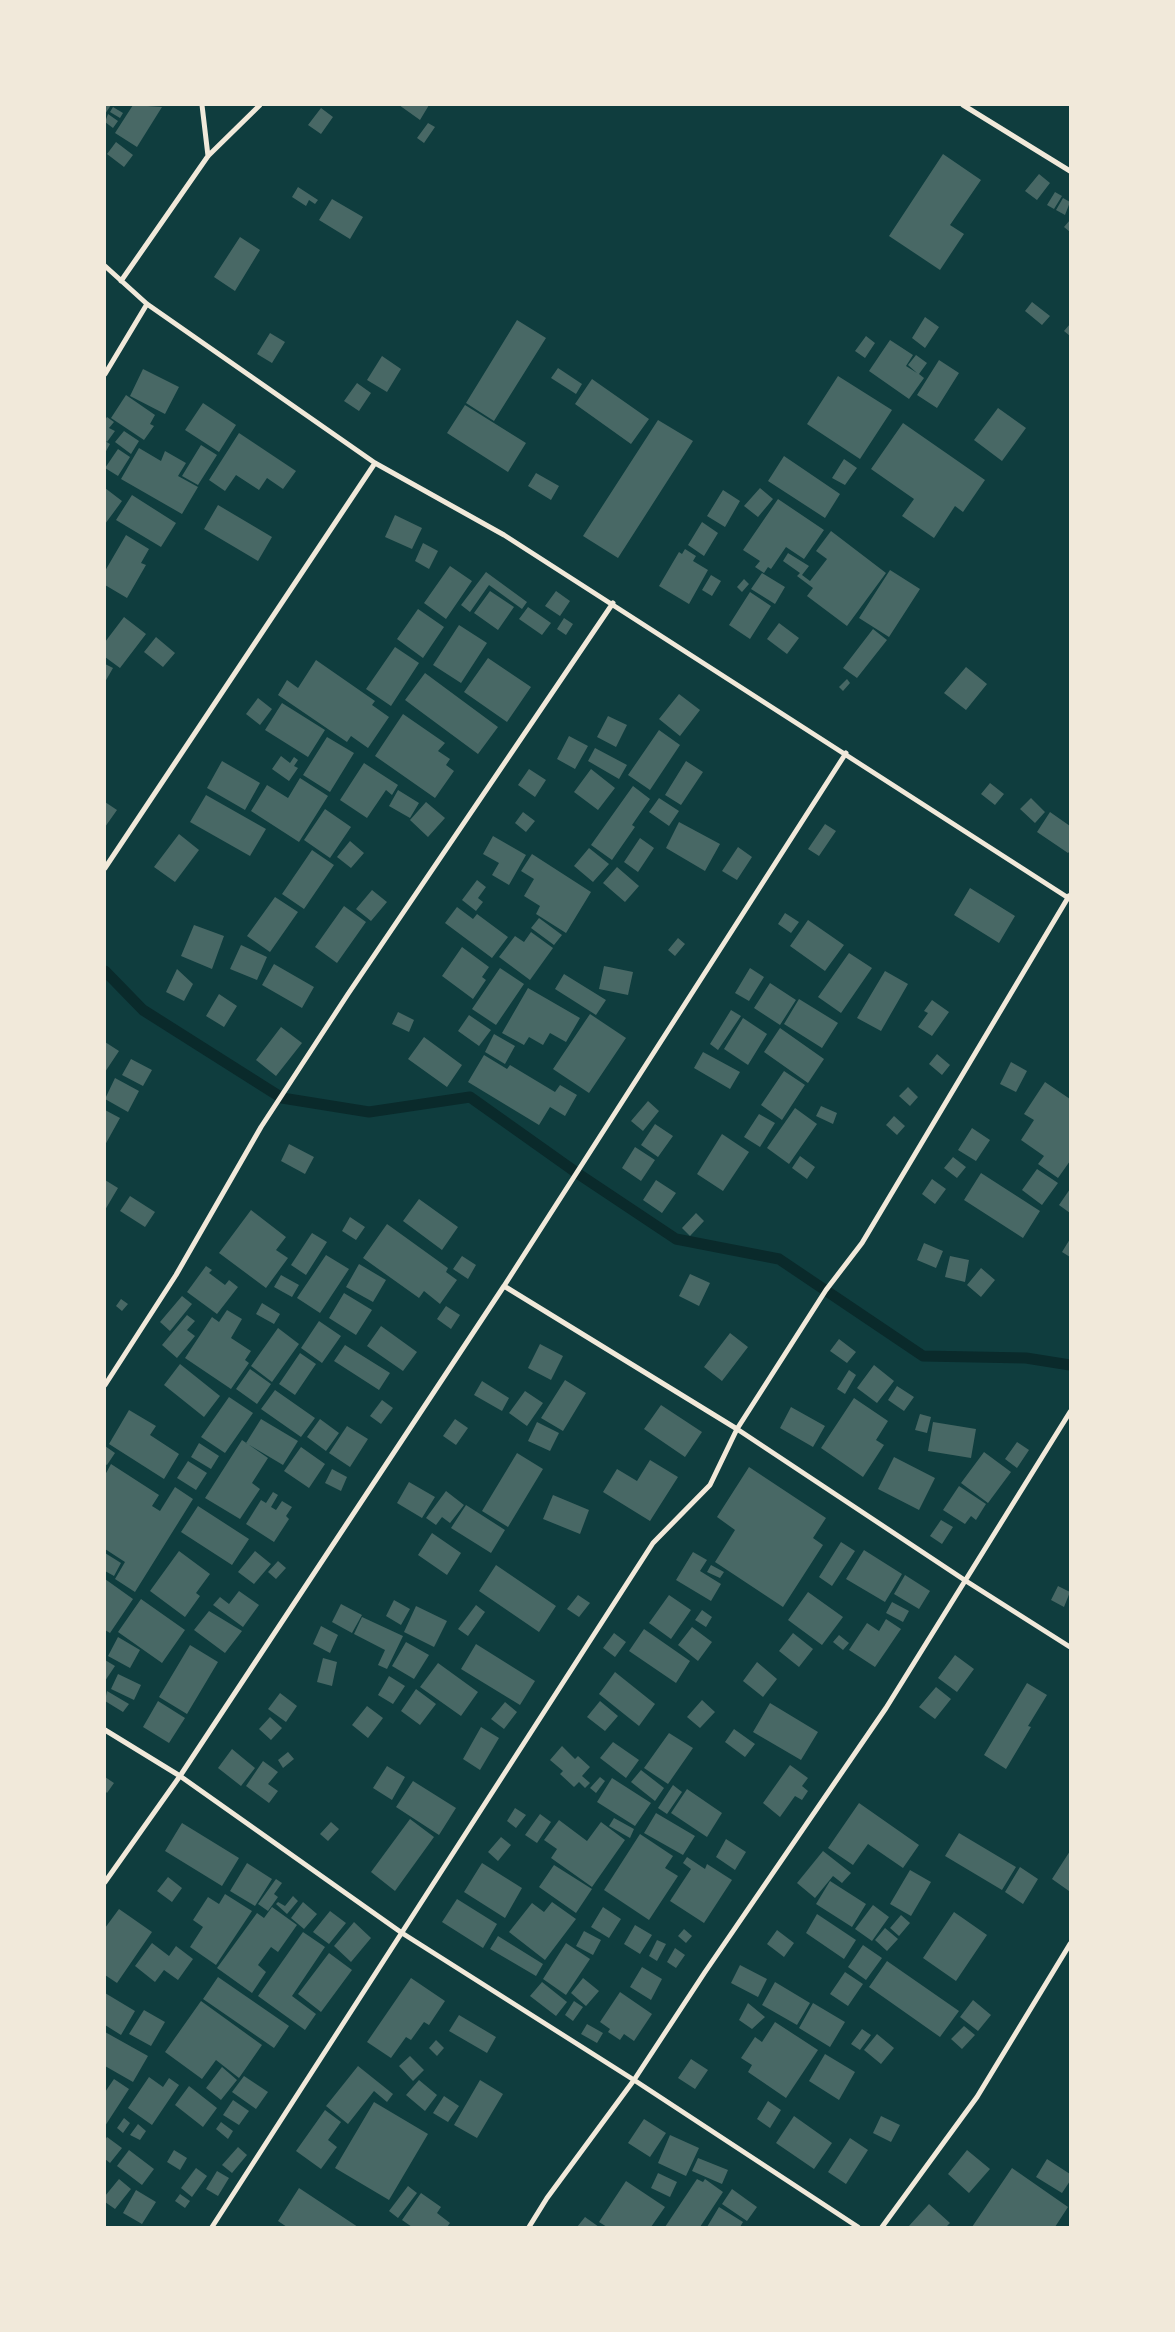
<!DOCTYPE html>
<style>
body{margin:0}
#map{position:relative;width:1175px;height:2332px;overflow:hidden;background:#0f3d3e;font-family:"Source Sans 3",sans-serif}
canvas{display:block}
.frame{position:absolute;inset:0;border:106px solid #f1e9da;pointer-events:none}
</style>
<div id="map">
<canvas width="1175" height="2332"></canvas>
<div class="frame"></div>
</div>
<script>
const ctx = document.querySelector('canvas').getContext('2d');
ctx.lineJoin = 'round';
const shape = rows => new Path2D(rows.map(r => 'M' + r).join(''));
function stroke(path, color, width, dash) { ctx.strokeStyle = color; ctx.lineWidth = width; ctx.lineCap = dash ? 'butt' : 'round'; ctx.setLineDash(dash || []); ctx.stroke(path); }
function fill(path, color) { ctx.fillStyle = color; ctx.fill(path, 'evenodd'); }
const stream = shape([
 [105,971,143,1010,282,1098,369,1112,470,1097,577,1173,676,1239,779,1259,923,1356,1026,1358,1070,1365]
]);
const building = shape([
 [105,105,111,105,105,114],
 [133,105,162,107,137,147,115,133],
 [399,105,429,105,420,120],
 [113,107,123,113,120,118,110,112],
 [321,108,333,117,321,134,308,125],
 [108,114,118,121,113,128,105,122],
 [428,123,435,127,424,143,417,138],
 [116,142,133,155,124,167,107,154],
 [943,154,981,180,950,225,964,234,940,270,889,236],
 [1039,174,1050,183,1037,200,1025,191],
 [298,187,318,200,315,204,309,200,306,206,292,197],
 [1055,192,1062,196,1054,209,1047,205],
 [1063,198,1070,202,1065,215,1056,210],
 [332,199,363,217,350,239,319,220],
 [1070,220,1070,232,1064,227],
 [240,237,260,250,235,291,214,277],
 [1032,302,1050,316,1042,325,1025,311],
 [925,317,939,327,925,348,912,338],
 [517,320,546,338,494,421,466,403],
 [1070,324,1070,336,1064,331],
 [270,333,285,342,272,363,257,354],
 [866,336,875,343,865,358,855,351],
 [890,340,913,355,906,366,917,373,908,365,916,355,927,363,919,374,924,378,909,399,869,371],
 [382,356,401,369,387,392,367,380],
 [939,360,959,373,937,408,917,395],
 [558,368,582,384,576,394,551,378],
 [143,369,179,387,165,414,130,396],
 [838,376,892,410,860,459,807,424],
 [592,379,649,419,631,444,575,404],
 [357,383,371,393,359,411,344,401],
 [126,395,155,415,150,424,154,426,144,440,111,418],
 [203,403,236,425,219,452,185,430],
 [465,405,526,443,508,472,447,433],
 [998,408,1026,428,1002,461,974,440],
 [107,417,114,422,109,428,115,431,107,442,105,440,105,420],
 [658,420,693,441,618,558,583,536],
 [903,423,985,480,963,512,955,506,934,538,902,516,914,499,871,469],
 [124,431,139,441,131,454,115,442],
 [239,433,296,471,283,489,267,478,259,490,236,475,225,491,209,480],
 [105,441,110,444,105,453],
 [201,445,217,455,198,485,182,476],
 [139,448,161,461,165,451,186,463,178,476,198,487,182,514,121,479],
 [118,449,130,457,118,476,105,468],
 [784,456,840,494,825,518,768,481],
 [844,459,857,468,845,485,832,478],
 [536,473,559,486,551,500,528,486],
 [105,488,122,501,105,524],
 [760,488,773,499,758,517,744,506],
 [723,490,740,501,725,527,707,516],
 [132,495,176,523,161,547,116,520],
 [778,499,824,530,804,559,786,547,771,569,768,567,764,573,755,567,760,561,743,550],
 [218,505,272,537,258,561,204,529],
 [395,515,422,528,412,549,385,537],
 [702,522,718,533,704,556,688,545],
 [831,531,886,573,847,626,807,596,813,588,797,576,800,573,783,561,788,553,809,566,802,575,810,581,827,559,816,551],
 [126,535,149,549,141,563,146,565,127,598,105,585,105,571],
 [423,543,438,551,429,569,415,561],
 [685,549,696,556,693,561,708,570,689,604,659,586,679,552,682,554],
 [450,566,472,581,446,619,424,603],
 [890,570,920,589,889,637,859,618],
 [486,572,527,602,522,609,489,585,470,612,461,605],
 [762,573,785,587,775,604,751,589],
 [711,575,721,581,712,596,702,590],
 [744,579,749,584,742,592,737,587],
 [490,591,514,607,498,630,474,613],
 [556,591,570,601,560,616,545,606],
 [750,592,771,606,750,639,729,625],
 [528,607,551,623,542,635,519,619],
 [418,609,444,627,423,658,397,639],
 [124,617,146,634,120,668,105,657,105,642],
 [564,618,573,624,566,635,557,629],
 [779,623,799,638,787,654,767,639],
 [459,625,487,643,461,683,433,665],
 [873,629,887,640,857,678,843,668],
 [156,637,175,653,163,667,144,652],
 [395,647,419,663,391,706,366,689],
 [488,658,531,687,507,722,464,692],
 [316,660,375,701,372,705,389,717,368,748,351,736,347,742,278,695,287,680,298,688],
 [105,664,113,668,105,682],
 [966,667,987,684,966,710,944,693],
 [425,673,498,727,478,754,405,700],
 [847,679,850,683,843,691,839,687],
 [679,694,700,710,680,736,659,719],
 [258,698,272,709,260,725,246,714],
 [282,703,325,730,308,757,265,730],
 [403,714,445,743,438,751,450,759,446,765,454,771,435,798,375,756],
 [608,716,627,725,616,747,597,737],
 [659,730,680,745,650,790,628,775],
 [569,736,588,746,575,769,557,759],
 [327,737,354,753,330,792,303,775],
 [595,748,627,765,619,779,588,761],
 [281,756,290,763,294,757,298,760,294,766,298,768,289,781,272,769],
 [222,761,260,783,245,810,207,788],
 [686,761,703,772,681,805,665,795],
 [364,763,398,785,392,795,386,790,367,818,340,800],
 [529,769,546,780,535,797,518,785],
 [591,769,615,788,598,810,574,792],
 [300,778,328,796,299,842,251,811,267,785,288,798],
 [990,783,1004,794,995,805,981,794],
 [633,786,650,799,632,825,635,827,612,860,591,845],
 [398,790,419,803,410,818,389,806],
 [206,795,266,829,250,856,190,822],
 [659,798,679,811,669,826,649,812],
 [1031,798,1045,812,1035,823,1020,809],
 [105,802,117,810,105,827],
 [426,802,445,818,428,837,410,820],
 [325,809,351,827,330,858,304,840],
 [523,812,535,821,526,832,515,823],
 [1050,812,1070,826,1070,851,1068,853,1037,832],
 [679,822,720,844,705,871,666,848],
 [825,824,836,831,819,856,808,849],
 [179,834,199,850,175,882,154,867],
 [493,836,526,855,509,885,492,875,499,863,483,854],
 [640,838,654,848,638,872,624,862],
 [350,841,364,853,351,868,337,857],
 [738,847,752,857,737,880,722,871],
 [589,848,609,864,593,882,574,866],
 [312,850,334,865,304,909,282,894],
 [532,854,591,892,566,933,536,914,540,906,524,896,534,879,521,871],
 [617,867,639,886,625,902,603,883],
 [477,880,486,887,478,898,483,902,476,911,462,900],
 [970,888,1015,916,999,943,954,915],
 [372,890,387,902,371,921,356,909],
 [275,897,298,912,270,952,247,936],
 [344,906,366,922,337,963,315,947],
 [457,907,473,919,477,914,508,937,492,958,445,923],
 [785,913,799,922,791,933,778,924],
 [539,918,562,935,554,945,531,928],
 [808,920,844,945,825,971,790,946],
 [194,925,224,936,212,969,181,956],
 [531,932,553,948,530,980,499,957,515,936,524,942],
 [678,938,685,944,675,956,668,950],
 [241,945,267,957,257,980,230,969],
 [462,947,489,967,482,977,486,980,473,999,442,976],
 [849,953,872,968,841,1013,818,997],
 [274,964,314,987,302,1008,262,985],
 [604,966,633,972,628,995,599,989],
 [500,968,524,984,496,1025,472,1009],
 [750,968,764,977,749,1001,735,993],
 [177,969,193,984,184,1001,166,992],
 [885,971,908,984,881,1031,857,1018],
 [564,974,606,1000,596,1015,555,989],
 [770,983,796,1000,780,1025,754,1008],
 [528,988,580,1018,566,1042,550,1033,543,1045,529,1037,524,1045,502,1033],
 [219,994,237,1006,224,1027,206,1016],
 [799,999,838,1023,822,1048,784,1024],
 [932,1000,949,1012,932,1036,918,1027,928,1013,924,1011],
 [731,1010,741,1016,718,1050,710,1044],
 [398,1012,414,1020,409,1032,392,1024],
 [590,1014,626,1038,589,1093,553,1069],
 [469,1015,491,1030,479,1046,458,1031],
 [743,1018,767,1034,748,1065,724,1049],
 [281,1027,302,1043,276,1076,256,1060],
 [780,1028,824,1059,808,1083,764,1052],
 [494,1034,515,1046,505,1064,485,1052],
 [424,1037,462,1065,447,1087,408,1059],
 [105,1042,119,1051,105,1072],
 [703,1052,740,1072,730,1089,694,1068],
 [937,1054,950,1065,942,1075,929,1064],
 [484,1055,507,1069,510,1065,555,1092,560,1085,577,1095,565,1116,550,1107,539,1125,468,1082],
 [131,1059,152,1070,143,1086,122,1075],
 [1011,1062,1027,1071,1016,1092,1000,1084],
 [784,1071,805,1085,782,1120,761,1105],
 [115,1078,139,1091,128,1112,105,1099],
 [1045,1082,1070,1099,1070,1161,1058,1178,1038,1164,1044,1156,1021,1140,1034,1120,1024,1114],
 [908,1087,918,1097,910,1106,899,1096],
 [648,1101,659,1111,643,1131,631,1121],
 [821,1106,837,1113,833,1124,816,1116],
 [795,1108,817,1124,789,1164,767,1148],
 [105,1110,120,1118,105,1145],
 [759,1114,775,1123,760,1147,744,1137],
 [894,1116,905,1126,897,1135,886,1125],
 [655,1124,673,1136,658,1157,641,1145],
 [972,1128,990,1140,976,1161,958,1150],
 [722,1134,749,1152,723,1191,697,1174],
 [289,1144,314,1157,305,1174,281,1161],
 [635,1147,655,1160,641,1181,622,1168],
 [800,1156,815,1167,807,1179,792,1168],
 [953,1157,966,1167,957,1178,944,1168],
 [1037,1169,1058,1183,1042,1205,1022,1190],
 [981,1173,1040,1211,1023,1238,964,1200],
 [932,1179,946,1189,935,1204,922,1194],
 [105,1180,118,1188,105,1210],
 [656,1180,676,1193,662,1213,643,1200],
 [1070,1189,1070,1213,1059,1205],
 [130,1196,155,1212,145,1227,120,1211],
 [419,1199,458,1227,442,1250,403,1221],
 [251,1210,286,1237,276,1250,288,1258,266,1288,219,1253],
 [696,1213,704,1221,690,1236,682,1228],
 [350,1217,365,1227,356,1240,342,1231],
 [387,1224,448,1268,446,1272,457,1280,440,1304,424,1291,419,1298,363,1258],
 [312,1233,327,1242,306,1275,291,1265],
 [1070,1239,1070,1257,1062,1252],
 [924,1243,943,1251,936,1268,917,1260],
 [326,1255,349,1269,320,1313,297,1298],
 [462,1256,476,1265,468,1279,453,1269],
 [950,1256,969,1260,965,1282,945,1277],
 [359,1264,386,1280,373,1302,346,1287],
 [206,1266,212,1270,209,1273,225,1285,229,1280,238,1287,217,1314,187,1292],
 [981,1268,995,1280,981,1297,967,1285],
 [690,1274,710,1283,699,1306,679,1296],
 [281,1275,299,1285,292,1297,274,1287],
 [344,1293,372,1310,356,1335,329,1318],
 [182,1296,192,1304,170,1331,160,1322],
 [121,1299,128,1304,122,1311,116,1306],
 [262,1303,280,1314,274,1324,256,1314],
 [446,1306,460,1315,451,1329,437,1319],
 [227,1310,242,1319,231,1338,251,1351,245,1360,249,1363,231,1389,185,1358,212,1317,219,1322],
 [187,1315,195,1321,187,1330,195,1336,177,1358,162,1345],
 [319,1321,341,1336,322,1363,301,1348],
 [381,1326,417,1352,403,1371,367,1346],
 [278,1328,299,1344,272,1382,251,1366],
 [730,1333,748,1347,722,1381,704,1367],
 [839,1339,856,1352,847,1363,830,1351],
 [540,1344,563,1356,551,1380,528,1368],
 [345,1345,390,1373,379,1390,334,1361],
 [300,1353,316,1364,295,1395,279,1384],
 [180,1364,220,1396,204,1417,164,1385],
 [874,1365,894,1381,877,1403,857,1388],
 [250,1369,271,1384,257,1404,236,1389],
 [849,1370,856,1375,845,1394,837,1389],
 [565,1380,586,1393,563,1431,541,1418],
 [482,1381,509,1398,502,1411,474,1395],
 [897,1386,914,1397,904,1411,888,1400],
 [275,1390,315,1418,301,1437,261,1409],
 [525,1391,543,1403,527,1426,509,1413],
 [229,1397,253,1413,225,1453,201,1437],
 [854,1398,888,1421,876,1440,884,1445,863,1477,821,1448],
 [382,1400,393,1408,381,1424,370,1416],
 [661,1405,702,1432,685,1457,644,1429],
 [791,1407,825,1426,813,1447,780,1428],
 [129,1410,156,1426,150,1435,179,1454,164,1479,109,1444],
 [920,1414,931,1417,927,1433,915,1430],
 [261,1419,298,1441,283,1465,246,1443],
 [320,1419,339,1433,326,1451,307,1437],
 [455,1419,468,1428,456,1445,443,1436],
 [537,1422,559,1433,550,1451,528,1441],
 [933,1422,976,1429,971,1458,928,1451],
 [347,1426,368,1439,350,1467,329,1453],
 [242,1440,268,1458,252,1483,260,1489,240,1519,205,1498],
 [1017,1442,1029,1450,1017,1468,1005,1459],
 [199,1443,219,1456,211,1469,191,1457],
 [105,1446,115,1453,107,1465,105,1464],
 [301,1447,325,1464,309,1488,284,1471],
 [984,1452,1011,1472,988,1503,961,1483],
 [517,1453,543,1469,508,1527,482,1511],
 [894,1457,935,1478,919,1510,878,1489],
 [650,1460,678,1477,650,1521,603,1492,617,1469,637,1481],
 [188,1461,207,1473,196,1490,177,1478],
 [111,1464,159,1495,152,1506,160,1511,175,1487,193,1499,135,1592,115,1579,125,1562,105,1549,105,1475],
 [749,1467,826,1518,813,1538,823,1545,783,1607,715,1562,735,1530,717,1517],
 [332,1469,347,1477,341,1491,325,1483],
 [409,1482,435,1497,422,1518,397,1503],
 [959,1486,986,1504,976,1520,971,1516,965,1524,943,1510],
 [446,1491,464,1505,450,1523,442,1517,436,1525,426,1518],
 [273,1492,278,1495,271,1507,276,1510,282,1501,292,1507,286,1516,289,1519,274,1542,246,1524,261,1500,266,1503],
 [553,1495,589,1510,580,1534,543,1519],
 [466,1505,505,1530,491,1553,451,1528],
 [198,1506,249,1539,232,1565,181,1532],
 [941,1520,953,1527,942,1544,930,1536],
 [432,1533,461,1553,447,1575,418,1555],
 [841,1542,855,1551,832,1586,819,1577],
 [864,1550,902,1574,885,1602,846,1579],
 [179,1551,210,1574,196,1593,200,1596,185,1617,150,1591],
 [255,1551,271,1564,254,1584,238,1572],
 [693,1552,707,1560,700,1571,721,1584,711,1601,676,1580],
 [105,1553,121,1563,114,1576,105,1571],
 [278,1561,286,1568,276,1579,268,1572],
 [496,1565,556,1606,539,1632,479,1591],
 [711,1565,724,1572,720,1578,707,1572],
 [905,1575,930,1591,919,1609,894,1594],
 [105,1579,133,1599,110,1633,105,1630],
 [1058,1586,1070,1592,1064,1607,1051,1600],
 [239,1591,259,1605,243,1627,213,1605,220,1597,229,1604],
 [808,1592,843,1617,822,1645,788,1620],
 [578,1595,590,1603,579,1617,567,1609],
 [669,1595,691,1610,671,1639,649,1623],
 [141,1599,185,1630,162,1663,118,1632],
 [394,1600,410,1609,401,1625,386,1616],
 [892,1602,909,1611,903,1622,886,1613],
 [341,1604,362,1615,352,1633,332,1622],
 [476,1605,485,1612,468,1636,458,1629],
 [416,1606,447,1621,434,1647,404,1632],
 [702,1610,712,1617,706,1627,695,1620],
 [209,1611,242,1631,225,1653,194,1630],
 [362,1617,403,1636,387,1669,378,1665,385,1650,354,1634],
 [886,1619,901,1629,875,1667,849,1650,867,1623,879,1631],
 [321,1626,338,1635,330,1653,313,1644],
 [692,1627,712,1642,698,1661,678,1645],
 [644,1629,690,1661,676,1683,629,1651],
 [614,1633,626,1642,615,1657,603,1648],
 [793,1633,813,1649,799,1667,779,1651],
 [839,1635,849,1643,843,1650,833,1642],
 [118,1637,140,1650,130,1668,108,1656],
 [406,1642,429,1655,414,1679,392,1666],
 [476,1644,535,1681,520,1705,461,1669],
 [190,1645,218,1662,187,1714,159,1697],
 [955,1655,974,1669,957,1692,938,1678],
 [323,1658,337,1662,332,1686,317,1682],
 [105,1660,115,1666,105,1681],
 [757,1662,777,1679,763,1697,743,1681],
 [438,1663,478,1692,461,1716,420,1687],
 [615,1672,655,1704,639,1726,599,1694],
 [118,1674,141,1685,134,1700,111,1689],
 [389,1676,405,1686,393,1704,378,1695],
 [1027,1683,1047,1695,1028,1726,1031,1727,1006,1769,984,1755],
 [936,1687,951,1699,935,1719,919,1707],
 [416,1689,436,1704,420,1725,401,1711],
 [107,1691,129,1704,123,1712,105,1701],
 [280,1693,297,1706,286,1722,268,1709],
 [702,1700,715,1712,700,1728,687,1717],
 [158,1701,185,1718,169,1743,143,1727],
 [600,1701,618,1716,605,1731,587,1717],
 [505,1702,517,1712,504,1729,491,1719],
 [770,1703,818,1732,801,1760,753,1732],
 [367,1706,383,1718,368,1738,352,1725],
 [270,1717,282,1728,271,1740,259,1729],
 [481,1727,499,1738,480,1770,463,1759],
 [734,1729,755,1744,745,1757,725,1742],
 [669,1733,693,1748,668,1784,644,1768],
 [613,1742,639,1760,626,1778,600,1758],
 [562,1746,575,1759,578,1756,590,1767,582,1776,590,1783,585,1788,579,1782,574,1787,560,1774,563,1771,550,1760],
 [232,1749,255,1768,241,1786,218,1768],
 [288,1752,294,1759,283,1768,278,1760],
 [263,1761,278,1772,268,1784,278,1791,269,1803,246,1786],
 [790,1765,808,1778,802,1786,808,1791,802,1800,795,1796,780,1817,763,1803],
 [387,1766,405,1777,392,1800,373,1788],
 [641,1770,664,1788,655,1801,631,1782],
 [105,1777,114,1783,107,1793,105,1791],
 [600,1777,605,1781,596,1793,590,1788],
 [612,1778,651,1803,635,1826,597,1802],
 [413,1781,456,1808,439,1835,396,1807],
 [673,1785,682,1792,667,1814,658,1808],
 [687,1789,722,1813,707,1837,671,1813],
 [859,1803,919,1845,903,1868,868,1844,853,1865,828,1848],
 [515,1808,526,1815,516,1828,507,1821],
 [656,1813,695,1836,683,1855,644,1833],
 [540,1814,551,1822,537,1843,525,1835],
 [614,1818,634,1829,630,1838,609,1826],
 [410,1819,434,1837,395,1891,371,1872],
 [559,1820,587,1841,601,1822,625,1840,592,1887,551,1858,557,1849,544,1840],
 [331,1822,339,1829,328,1841,320,1834],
 [182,1823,239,1858,222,1886,165,1851],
 [959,1833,1016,1867,1002,1890,945,1856],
 [640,1834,673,1856,665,1868,678,1876,649,1920,604,1890],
 [501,1837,511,1845,498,1861,488,1852],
 [726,1839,746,1852,735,1870,716,1857],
 [823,1851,851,1873,842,1883,833,1876,815,1898,797,1883],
 [1070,1851,1070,1890,1069,1891,1052,1879],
 [687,1857,705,1869,707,1864,732,1880,704,1923,670,1901,691,1869,683,1863],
 [247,1863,272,1879,255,1906,230,1891],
 [482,1863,522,1888,505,1918,464,1892],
 [554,1865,592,1889,576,1913,539,1887],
 [1020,1867,1038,1879,1023,1904,1005,1892],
 [910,1870,931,1882,911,1916,890,1904],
 [168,1877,182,1888,172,1902,157,1891],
 [276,1879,282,1883,274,1894,278,1897,268,1911,258,1904],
 [830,1881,866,1904,852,1927,816,1904],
 [225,1894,252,1911,216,1965,190,1947,203,1927,193,1920,208,1897,219,1904],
 [293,1896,298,1901,287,1914,276,1904,278,1902,285,1906],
 [457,1899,497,1924,483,1948,442,1922],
 [303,1902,317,1914,304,1929,291,1918],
 [552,1902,576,1919,545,1960,509,1932,532,1903,544,1912],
 [873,1905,889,1917,872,1941,855,1929],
 [272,1907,297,1925,278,1952,271,1947,258,1965,266,1972,252,1993,217,1968,257,1913,264,1918],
 [603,1907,621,1919,609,1938,591,1927],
 [119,1909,152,1932,117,1983,105,1975,105,1928],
 [330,1911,346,1923,329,1944,313,1932],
 [954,1912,987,1935,956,1981,923,1958],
 [817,1914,856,1940,844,1959,806,1933],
 [901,1915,910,1923,899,1936,890,1928],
 [354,1922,371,1938,351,1962,334,1946],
 [635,1925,652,1935,640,1954,624,1944],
 [885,1928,898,1939,887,1951,875,1940],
 [684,1929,692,1936,686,1943,678,1936],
 [777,1930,794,1943,784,1957,767,1944],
 [584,1931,601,1940,593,1955,576,1946],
 [303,1932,325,1947,292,1996,316,2014,305,2030,258,1996],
 [498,1936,543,1964,536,1976,490,1949],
 [657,1940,666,1944,657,1961,649,1956],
 [152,1943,169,1956,176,1946,193,1959,178,1980,164,1970,155,1982,135,1966],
 [566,1943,590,1959,566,1995,543,1979],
 [863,1945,882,1958,866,1980,848,1967],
 [675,1948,685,1955,676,1968,667,1962],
 [329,1953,352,1970,321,2012,298,1994],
 [887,1961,959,2011,940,2037,869,1987],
 [740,1965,767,1979,758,1997,731,1983],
 [642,1967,662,1979,651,2000,630,1987],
 [845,1972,863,1984,848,2006,830,1994],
 [218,1977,289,2026,274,2048,203,1999],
 [411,1978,445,2001,429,2025,424,2022,411,2040,406,2037,391,2058,367,2042],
 [583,1978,599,1991,586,2006,571,1993],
 [542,1982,567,2002,556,2016,530,1996],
 [775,1982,810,2003,797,2025,762,2005],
 [620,1992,652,2014,634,2041,624,2034,620,2040,608,2032,610,2029,600,2022],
 [105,1993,135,2011,121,2035,105,2025],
 [973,2000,991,2015,978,2031,960,2017],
 [201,2001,262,2045,239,2078,216,2060,202,2079,165,2052],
 [574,2001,583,2007,573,2021,565,2015],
 [748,2003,765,2017,752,2029,739,2020],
 [813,2003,845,2022,830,2047,799,2028],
 [144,2010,165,2022,151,2046,129,2034],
 [459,2015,496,2037,487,2053,449,2031],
 [775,2022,818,2050,786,2098,748,2072,752,2065,741,2058,755,2037,762,2042],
 [587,2024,603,2033,597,2043,581,2034],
 [964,2026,975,2035,962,2049,951,2039],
 [862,2029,871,2035,860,2050,851,2044],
 [105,2032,148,2056,133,2082,105,2066],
 [877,2034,894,2048,881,2064,864,2050],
 [436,2040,444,2048,437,2056,429,2048],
 [825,2054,855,2072,839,2100,809,2081],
 [410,2056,424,2070,413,2081,399,2066],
 [691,2059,708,2070,695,2089,678,2078],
 [358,2066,393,2094,387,2102,374,2091,348,2124,326,2106],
 [222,2067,237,2080,221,2100,206,2088],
 [244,2076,268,2092,256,2109,232,2092],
 [149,2077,163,2087,169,2078,179,2085,152,2125,128,2108],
 [114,2079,129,2089,105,2126,105,2092],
 [419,2080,437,2095,425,2111,406,2095],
 [480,2080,503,2094,477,2138,454,2125],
 [189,2086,217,2108,203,2127,175,2105],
 [444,2096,459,2106,448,2122,433,2113],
 [233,2100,249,2111,239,2125,223,2115],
 [768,2101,781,2110,770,2128,757,2119],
 [374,2102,428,2134,389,2200,335,2168],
 [325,2110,341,2122,328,2140,337,2147,321,2169,296,2151],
 [794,2116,832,2143,814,2169,776,2143],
 [881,2116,900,2125,891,2142,873,2133],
 [124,2118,130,2123,123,2133,117,2128],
 [644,2119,666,2133,650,2157,628,2143],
 [221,2122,233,2131,228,2139,216,2129],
 [138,2124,146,2131,140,2140,130,2135],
 [670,2135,699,2148,686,2176,658,2163],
 [107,2137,122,2148,110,2163,105,2159,105,2140],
 [850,2138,868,2150,846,2184,828,2172],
 [238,2147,247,2155,232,2173,222,2165],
 [129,2150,154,2169,142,2185,117,2166],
 [174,2150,187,2158,180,2170,167,2162],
 [967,2150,990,2169,969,2193,948,2174],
 [698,2158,728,2170,722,2184,692,2171],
 [1047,2159,1070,2174,1070,2181,1062,2193,1036,2177],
 [196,2168,207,2176,192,2197,181,2188],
 [1012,2168,1068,2207,1055,2227,972,2227],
 [217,2171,229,2178,218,2196,206,2189],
 [658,2173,677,2182,670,2197,651,2188],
 [119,2179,131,2189,115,2209,105,2202,105,2196],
 [697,2179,703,2182,705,2179,723,2192,700,2227,665,2227],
 [626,2181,665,2207,651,2227,607,2227,599,2222],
 [408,2186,417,2193,398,2218,389,2211],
 [299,2188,358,2227,287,2227,278,2221],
 [732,2189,757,2207,747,2221,722,2204],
 [136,2190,156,2202,142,2224,123,2213],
 [421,2193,441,2207,437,2213,450,2223,447,2227,412,2227,402,2220],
 [180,2194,190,2201,185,2208,175,2201],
 [929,2204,950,2223,946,2227,908,2227],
 [719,2207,743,2222,740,2227,707,2227],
 [585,2217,599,2227,577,2227]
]);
const minor = shape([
 [202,105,208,156],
 [963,105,1070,171],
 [105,266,147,304,375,463,504,535,1070,899],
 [121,281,208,156,260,105],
 [105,374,147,304],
 [105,868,375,463],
 [1069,896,862,1243,826,1290,737,1429,966,1581,1070,1647],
 [504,1286,846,753],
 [105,1385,176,1275,261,1127,348,994,613,603],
 [105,1730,180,1776,402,1933,634,2080,858,2227],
 [105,1882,180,1776,504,1286,737,1429,710,1485,653,1543,212,2227],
 [529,2227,547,2198,634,2080,705,1972,886,1708,1070,1412],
 [882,2227,977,2097,1070,1944]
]);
stroke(stream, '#0a2a2b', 11);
fill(building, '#486865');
stroke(minor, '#f1e9da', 5);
</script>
